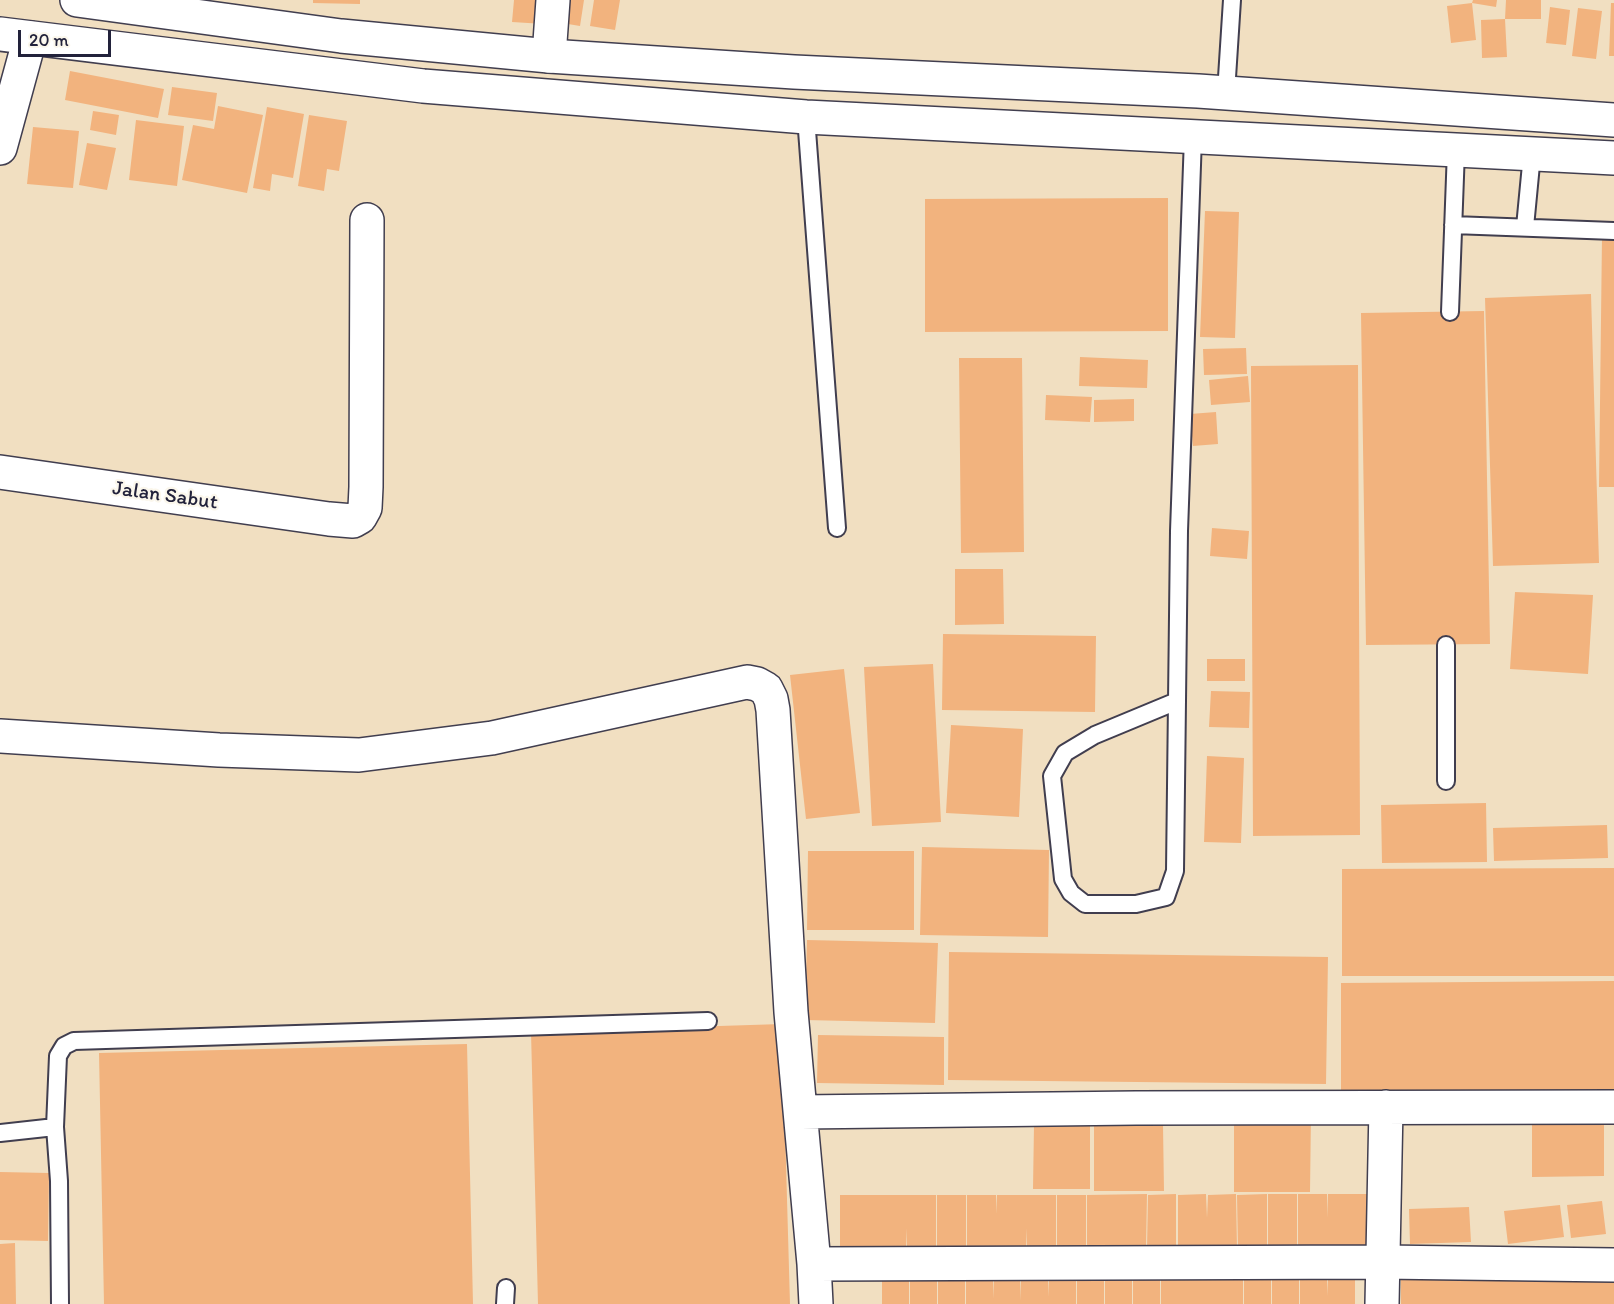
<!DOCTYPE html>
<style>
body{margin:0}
#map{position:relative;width:1614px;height:1304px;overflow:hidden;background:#f1dfc1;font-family:Itim,sans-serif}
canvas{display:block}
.scale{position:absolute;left:18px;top:30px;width:93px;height:27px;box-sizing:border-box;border:3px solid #22223b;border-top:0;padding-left:8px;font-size:18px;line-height:21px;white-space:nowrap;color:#22223b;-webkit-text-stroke:4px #fbf7ec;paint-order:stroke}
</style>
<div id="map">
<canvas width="1614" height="1304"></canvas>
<div class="scale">20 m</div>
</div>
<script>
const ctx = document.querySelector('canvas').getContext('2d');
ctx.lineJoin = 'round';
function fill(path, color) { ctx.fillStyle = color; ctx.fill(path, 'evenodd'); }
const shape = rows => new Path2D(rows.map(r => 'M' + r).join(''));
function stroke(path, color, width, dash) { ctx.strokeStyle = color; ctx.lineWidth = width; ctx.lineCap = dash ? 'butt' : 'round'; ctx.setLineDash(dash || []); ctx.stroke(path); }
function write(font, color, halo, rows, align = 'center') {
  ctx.font = font + ' Itim,sans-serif'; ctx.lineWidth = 4.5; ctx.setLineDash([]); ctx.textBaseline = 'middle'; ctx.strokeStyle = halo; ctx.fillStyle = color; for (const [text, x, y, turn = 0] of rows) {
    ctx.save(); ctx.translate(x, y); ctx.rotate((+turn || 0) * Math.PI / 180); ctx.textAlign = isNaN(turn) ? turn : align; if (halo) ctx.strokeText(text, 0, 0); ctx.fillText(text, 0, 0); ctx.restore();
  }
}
const building = shape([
 [313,0,360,0,360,4,313,3],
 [514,0,546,0,544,24,512,22],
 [565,0,584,0,580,26,562,23],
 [594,0,620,0,615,30,590,26],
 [1473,0,1497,0,1496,7,1472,3],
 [1506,0,1541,0,1541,19,1505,19,1507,57,1482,58,1481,20,1505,19],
 [1472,3,1476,40,1451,43,1447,6],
 [1611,3,1614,3,1614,56,1609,56],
 [1550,7,1570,10,1566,45,1546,43],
 [1578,8,1602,11,1596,59,1572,56],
 [70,71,164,89,158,118,65,100],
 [172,87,217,93,213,121,168,115],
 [218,106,263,115,247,193,182,180,193,125,214,129],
 [267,107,304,114,293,178,272,174,270,191,253,188],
 [93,111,119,115,116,135,90,130],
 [309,115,347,121,339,171,327,169,324,191,298,186],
 [136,120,184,126,177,186,129,180],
 [33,127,79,131,73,188,27,184],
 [87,143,116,148,107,190,79,185],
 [1168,198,1168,331,925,332,925,199],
 [1205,211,1239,212,1235,338,1200,337],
 [1602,236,1614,236,1614,487,1599,487],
 [1591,294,1599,563,1493,566,1485,298],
 [1484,311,1490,644,1366,645,1361,313],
 [1246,348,1247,374,1204,375,1203,349],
 [1080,357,1148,360,1147,388,1079,386],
 [959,358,1022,358,1024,552,961,553],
 [1358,365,1360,835,1253,836,1251,366],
 [1248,376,1250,402,1211,405,1209,380],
 [1046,395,1092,397,1090,422,1045,420],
 [1134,399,1134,421,1094,422,1094,400],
 [1216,412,1218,444,1193,446,1190,414],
 [1212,528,1249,531,1247,559,1210,556],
 [955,569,1003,569,1004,624,955,625],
 [1515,592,1593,595,1588,674,1510,669],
 [943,634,1096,636,1095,712,942,710],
 [1207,659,1245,659,1245,681,1207,681],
 [933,664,941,822,872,826,864,667],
 [844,669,860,813,806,819,790,675],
 [1211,691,1250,692,1249,728,1209,727],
 [951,725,1023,729,1019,817,946,813],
 [1207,756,1244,758,1241,843,1204,842],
 [1486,803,1487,862,1382,863,1381,805],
 [1607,825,1608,858,1494,861,1493,828],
 [922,847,1049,850,1048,937,920,935],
 [808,851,914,851,914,930,807,930],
 [1614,868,1614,976,1342,976,1342,869],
 [807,940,938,943,935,1023,805,1020],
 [949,952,1328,957,1326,1084,948,1080],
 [1614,981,1614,1096,1341,1099,1341,983],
 [782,1024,790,1304,538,1304,531,1032],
 [818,1035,944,1037,944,1085,817,1083],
 [467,1044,473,1304,104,1304,99,1053],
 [1234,1112,1311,1112,1310,1192,1234,1192],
 [1604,1121,1604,1176,1532,1177,1532,1122],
 [1034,1125,1090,1125,1090,1189,1033,1189],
 [1094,1125,1163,1125,1164,1191,1094,1191],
 [0,1172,49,1173,48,1241,0,1240],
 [1147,1194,1146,1249,1087,1249,1087,1195],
 [1176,1194,1176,1249,1147,1249,1148,1195],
 [1206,1194,1207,1218,1208,1195,1236,1194,1237,1248,1178,1249,1178,1195],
 [1267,1194,1267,1248,1238,1249,1237,1195],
 [1268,1194,1297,1194,1297,1248,1268,1248],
 [1298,1194,1327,1194,1328,1218,1328,1194,1372,1194,1373,1248,1298,1249],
 [840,1195,936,1195,936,1249,907,1249,906,1228,906,1249,840,1250],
 [937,1195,966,1195,966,1249,937,1249],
 [967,1195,996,1195,997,1214,997,1195,1056,1195,1056,1249,1027,1249,1027,1228,1026,1249,967,1249],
 [1057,1195,1086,1195,1086,1249,1057,1249],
 [1602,1201,1606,1234,1571,1238,1567,1205],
 [1560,1205,1564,1237,1508,1244,1504,1211],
 [1469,1207,1471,1242,1410,1244,1409,1209],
 [15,1243,16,1304,0,1304,0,1244],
 [1299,1277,1299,1304,1272,1304,1272,1278],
 [1300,1277,1327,1278,1328,1296,1328,1278,1355,1277,1355,1304,1300,1304],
 [938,1278,965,1278,965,1304,938,1304],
 [993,1278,994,1299,994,1278,1020,1278,1021,1301,1021,1278,1048,1278,1049,1297,1049,1278,1076,1278,1076,1304,966,1304,966,1279],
 [1077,1278,1104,1278,1104,1304,1077,1304],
 [1105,1278,1132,1278,1132,1304,1105,1304],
 [1133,1278,1160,1278,1160,1304,1133,1304],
 [1161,1278,1243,1278,1243,1304,1161,1304],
 [1244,1278,1271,1278,1271,1304,1244,1304],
 [1614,1278,1614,1304,1401,1304,1401,1279],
 [882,1279,909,1279,909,1304,882,1304],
 [910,1279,937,1279,937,1304,910,1304]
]);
const lane = shape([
 [1226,93,1232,0],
 [806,117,837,528],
 [1453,225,1614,231],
 [1525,227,1532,154],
 [1450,312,1456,150],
 [1177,701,1095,735,1065,753,1052,776,1063,879,1071,893,1085,904,1136,904,1166,897,1175,871,1179,531,1193,137],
 [1446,781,1446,645],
 [55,1127,58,1056,64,1046,74,1041,708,1021],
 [0,1133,55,1127,59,1181,60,1304],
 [505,1304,506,1288]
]);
const street = shape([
 [549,56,553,0],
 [0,148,30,38],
 [0,472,329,519,353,521,360,517,365,508,366,487,367,220],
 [0,736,219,750,359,755,492,738,747,682,757,684,766,689,771,699,773,710,791,1012,814,1264,1382,1262,1614,1265],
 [801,1112,1136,1108,1614,1107],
 [814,1264,816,1304],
 [1382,1304,1386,1107]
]);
const highway = shape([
 [77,0,341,36,549,56,794,72,1198,91,1614,120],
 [0,34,423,86,806,117,1614,158]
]);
const streetNames = [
 ["Jalan Sabut",165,496,8]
];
fill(building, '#f2b37e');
stroke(lane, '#413e4f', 20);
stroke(street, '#413e4f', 36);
stroke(highway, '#413e4f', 36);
stroke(lane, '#fff', 16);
stroke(street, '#fff', 33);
stroke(highway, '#fff', 33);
write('21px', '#22223b', '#fbf7ec', streetNames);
</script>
